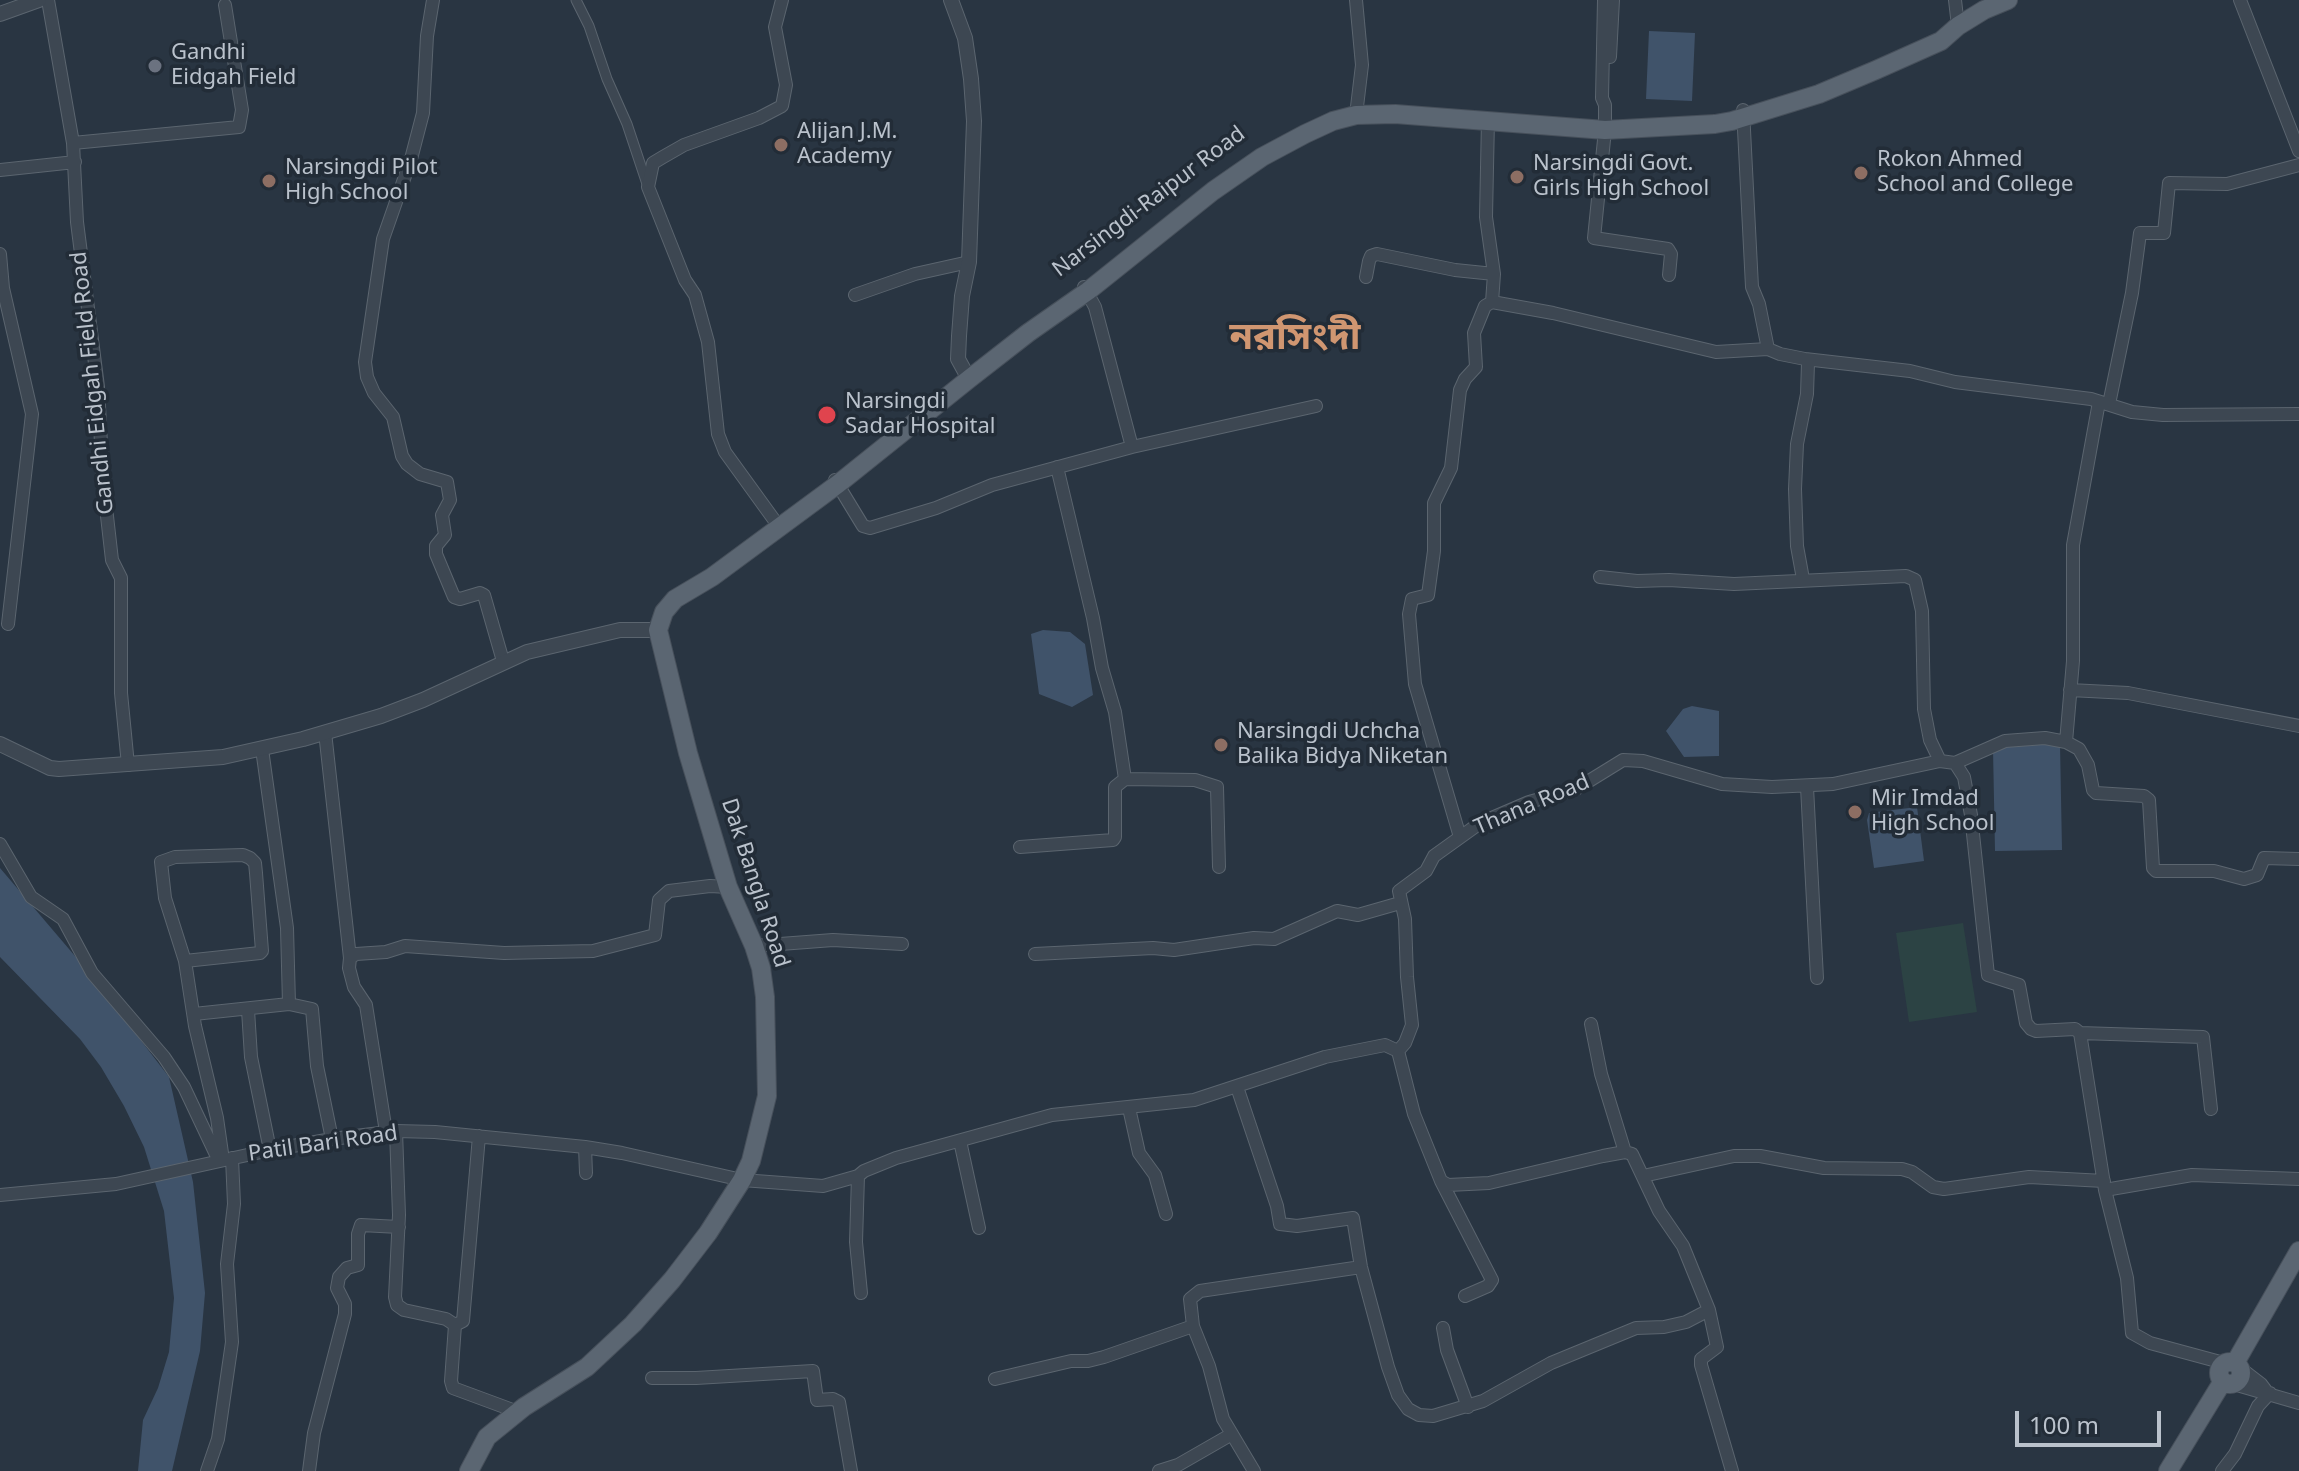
<!DOCTYPE html>
<meta charset="utf-8">
<style>
body{margin:0}
#map{position:relative;width:2299px;height:1471px;overflow:hidden;background:#293542;font-family:"Noto Sans",sans-serif}
canvas{display:block}
.scale{position:absolute;left:2015px;top:1411px;width:146px;height:36px;box-sizing:border-box;border:4px solid #bac2cc;border-top:0;padding-left:10px;font-size:24px;line-height:28px;white-space:nowrap;color:#bac2cc;-webkit-text-stroke:6px #222c37;paint-order:stroke}
</style>
<div id="map">
<canvas width="2299" height="1471"></canvas>
<div class="scale">100 m</div>
</div>
<script>
const ctx = document.querySelector('canvas').getContext('2d');
ctx.lineJoin = 'round';
function fill(path, color) { ctx.fillStyle = color; ctx.fill(path, 'evenodd'); }
const shape = rows => new Path2D(rows.map(r => 'M' + r).join(''));
function stroke(path, color, width, dash) { ctx.strokeStyle = color; ctx.lineWidth = width; ctx.lineCap = dash ? 'butt' : 'round'; ctx.setLineDash(dash || []); ctx.stroke(path); }
function write(font, color, halo, rows, align = 'center') {
  ctx.font = font + ' "Noto Sans","Noto Sans Bengali",sans-serif'; ctx.lineWidth = 7; ctx.setLineDash([]); ctx.textBaseline = 'middle'; ctx.strokeStyle = halo; ctx.fillStyle = color; for (const [text, x, y, turn = 0] of rows) {
    ctx.save(); ctx.translate(x, y); ctx.rotate((+turn || 0) * Math.PI / 180); ctx.textAlign = isNaN(turn) ? turn : align; if (halo) ctx.strokeText(text, 0, 0); ctx.fillText(text, 0, 0); ctx.restore();
  }
}
const green = shape([
 [1963,923,1977,1012,1909,1022,1896,933]
]);
const water = shape([
 [1649,31,1695,33,1692,101,1646,99],
 [1043,630,1070,632,1085,644,1093,695,1072,707,1039,694,1031,634],
 [1692,706,1719,711,1719,756,1684,757,1666,731,1683,709],
 [2020,743,2060,744,2062,850,1995,851,1993,749],
 [1917,807,1924,861,1874,868,1867,820,1869,813],
 [0,868,86,969,169,1077,193,1182,205,1293,200,1351,172,1471,138,1471,143,1420,158,1388,169,1352,174,1298,164,1211,144,1147,124,1106,101,1067,80,1039,0,957]
]);
const pedestrian = shape([
 [576,0,589,26,607,79,627,124,648,187]
]);
const minor = shape([
 [48,0,73,143,77,222,98,387,103,481,112,560,121,578,121,693,128,765],
 [433,0,427,36,423,113,411,159,383,239,365,362,367,377,374,393,393,417,402,456,407,464,420,474,447,482,450,500,442,515,445,535,436,546,436,554,454,597,460,599,480,593,484,595,503,661],
 [1604,0,1602,98,1605,105,1605,130,1594,238,1668,249,1671,254,1669,275],
 [1955,0,1958,26],
 [2240,0,2299,151],
 [1610,57,1613,0],
 [1743,110,1752,287,1759,304,1768,349],
 [1356,115,1362,65,1356,0],
 [1488,119,1486,217,1494,274,1492,302],
 [73,143,239,127,242,110,225,5],
 [0,170,75,162],
 [0,254,3,288,32,414,8,624],
 [1366,277,1369,261,1371,256,1377,254,1455,270,1494,274],
 [1084,287,1095,307,1132,447],
 [855,295,915,274,969,262],
 [2109,404,2132,293,2140,233,2164,233,2169,183,2227,184,2299,165],
 [1057,467,1093,618,1102,668,1115,712,1125,779,1195,780,1217,787,1219,867],
 [835,480,863,526,870,528,936,508,992,485,1132,447,1316,406],
 [780,528,725,452,718,434,708,342,695,295,685,280,648,187,653,163,663,157,684,145,759,118,782,106,786,85,775,27,782,0],
 [1600,577,1637,581,1669,580,1734,584,1906,576,1915,580,1922,611,1924,709,1930,740,1940,761,1955,763,1964,777,1971,815,1988,975,2019,985,2026,1023,2031,1029,2036,1031,2075,1029,2080,1033,2105,1190,2127,1278,2132,1333,2150,1343,2224,1363],
 [1803,579,1797,546,1795,489,1797,444,1807,394,1808,363,1805,359],
 [2070,690,2128,693,2299,726],
 [325,732,350,958],
 [2066,742,2073,661,2073,545,2099,402],
 [262,749,287,928,289,1004],
 [1955,763,2005,741,2045,738,2066,742,2079,749,2088,765,2093,790,2096,793,2144,796,2149,800,2153,868,2156,871,2214,871,2244,879,2257,875,2264,858,2299,859],
 [1807,787,1817,978],
 [1460,837,1415,684,1409,614,1412,599,1428,595,1434,551,1434,503,1451,468,1460,390,1465,379,1476,367,1474,333,1485,306,1492,302,1553,313,1716,352,1768,349,1780,354,1805,359,1910,371,1955,382,2091,399,2132,412,2163,415,2299,414],
 [0,844,31,897,63,919,92,973,164,1057,184,1087,219,1161],
 [1020,847,1113,840,1115,837,1115,787,1125,779],
 [754,946,833,940,902,944],
 [1035,954,1153,948,1174,950,1254,938,1274,939,1337,911,1358,915,1400,903],
 [185,961,260,953,262,951,256,873,255,863,250,858,243,855,175,857,161,862,165,898,185,961,195,1026,217,1118,223,1160],
 [248,1010,251,1057,270,1150],
 [194,1014,289,1004,312,1009,317,1066,332,1139],
 [1591,1024,1601,1074,1625,1152],
 [2080,1033,2203,1037,2211,1109],
 [1398,1051,1405,1043,1412,1025,1407,977,1405,919,1399,891,1426,871,1434,856,1480,823,1529,802,1576,789,1623,760,1643,761,1722,784,1772,787,1833,784,1940,761],
 [1237,1087,1277,1206,1280,1224,1297,1226,1353,1218,1361,1267,1388,1367,1398,1395,1408,1409,1419,1415,1433,1416,1483,1401,1551,1363,1636,1328,1664,1327,1686,1322,1709,1310],
 [1129,1108,1139,1153,1155,1175,1166,1214],
 [396,1131,399,1215,395,1297,397,1305,404,1310,446,1319,455,1325,451,1381,453,1388,518,1412],
 [386,1132,366,1005,354,987,349,968,350,958,356,954,386,952,405,946,504,953,593,951,655,935,659,900,669,891,710,886,728,887],
 [960,1141,979,1228],
 [585,1147,586,1173],
 [858,1176,856,1242,861,1293],
 [1643,1176,1734,1156,1760,1156,1824,1168,1902,1169,1912,1172,1933,1187,1944,1189,2029,1177,2104,1181],
 [1441,1181,1492,1280,1488,1286,1465,1296],
 [2105,1190,2192,1175,2299,1179],
 [0,1195,116,1184,270,1150,332,1139,396,1131,435,1132,585,1147,622,1153,742,1180,823,1186,858,1176,864,1171,896,1158,1052,1115,1194,1100,1325,1057,1385,1045,1398,1051,1414,1114,1441,1181,1448,1185,1489,1183,1603,1156,1625,1152,1632,1154,1659,1211,1683,1246,1709,1310,1717,1347,1701,1359,1701,1365,1732,1471],
 [455,1325,463,1321,479,1136],
 [1443,1328,1447,1350,1468,1407],
 [2239,1367,2261,1384,2267,1392],
 [652,1378,696,1378,813,1371,817,1400,833,1399,839,1402,851,1471],
 [995,1379,1071,1361,1088,1361,1104,1357,1193,1326],
 [2230,1383,2299,1403],
 [207,1471,218,1439,232,1342,227,1264,234,1204,232,1158],
 [309,1471,314,1433,345,1314,345,1304,337,1288,339,1277,347,1268,358,1265,358,1234,361,1225,399,1227],
 [1159,1471,1178,1465,1232,1434],
 [1254,1471,1223,1419,1209,1366,1193,1326,1190,1299,1200,1291,1361,1267],
 [2222,1471,2235,1454,2258,1406,2270,1393]
]);
const tertiary = shape([
 [951,0,965,38,971,79,974,121,969,262,962,296,959,336,958,359,969,379],
 [0,14,39,0],
 [0,744,50,768,59,769,223,757,303,739,381,716,423,700,527,652,620,630,658,630]
]);
const primary = shape([
 '2219 1373a11 11 0 1 1 22 0a11 11 0 1 1-22 0Z',
 [2235,1363,2299,1251],
 [469,1471,487,1437,524,1407,587,1367,633,1324,672,1280,708,1233,742,1180,751,1161,767,1096,765,997,761,968,754,946,728,887,688,753,658,630,664,612,675,599,712,577,838,484,969,379,1028,333,1088,291,1213,191,1262,157,1305,134,1333,121,1356,115,1395,114,1605,130,1715,124,1732,121,1819,94,1876,70,1941,41,1958,26,1984,10,2008,0],
 [2168,1471,2223,1381]
]);
const markers = [
 [155,66,8,"#6b7280"],
 [781,145,8,"#8d6e63"],
 [1861,173,8,"#8d6e63"],
 [1517,177,8,"#8d6e63"],
 [269,181,8,"#8d6e63"],
 [827,415,10,"#e0444e"],
 [1221,745,8,"#8d6e63"],
 [1855,812,8,"#8d6e63"]
];
const poiNames = [
 ["Gandhi",171,53],
 ["Eidgah Field",171,78],
 ["Alijan J.M.",797,132],
 ["Academy",797,157],
 ["Rokon Ahmed",1877,160],
 ["School and College",1877,185],
 ["Narsingdi Govt.",1533,164],
 ["Girls High School",1533,189],
 ["Narsingdi Pilot",285,168],
 ["High School",285,193],
 ["Narsingdi",845,402],
 ["Sadar Hospital",845,427],
 ["Narsingdi Uchcha",1237,732],
 ["Balika Bidya Niketan",1237,757],
 ["Mir Imdad",1871,799],
 ["High School",1871,824]
];
const streetNames = [
 ["Narsingdi-Raipur Road",1149,202,-37],
 ["Gandhi Eidgah Field Road",93,383,-96],
 ["Thana Road",1532,805,-23],
 ["Dak Bangla Road",755,883,72],
 ["Patil Bari Road",323,1144,-8]
];
const townNames = [
 ["নরসিংদী",1295,338]
];
fill(green, '#2c4344');
fill(water, '#40536a');
stroke(pedestrian, '#5b656f', 11);
stroke(minor, '#5b656f', 14);
stroke(tertiary, '#5b656f', 16);
stroke(primary, '#47505b', 20);
stroke(pedestrian, '#3d4752', 9);
stroke(minor, '#3d4752', 12);
stroke(tertiary, '#3d4752', 14);
stroke(primary, '#5b6672', 18);
for (const [x, y, r, color] of markers) { const dot = new Path2D(); dot.arc(x, y, r, 0, 2 * Math.PI); ctx.fillStyle = color; ctx.fill(dot); stroke(dot, '#222c37', 3); }
write('22px', '#bac2cc', '#222c37', poiNames, 'left');
write('22px', '#bac2cc', '#222c37', streetNames);
write('bold 38px', '#d09671', '#222c37', townNames);
</script>
